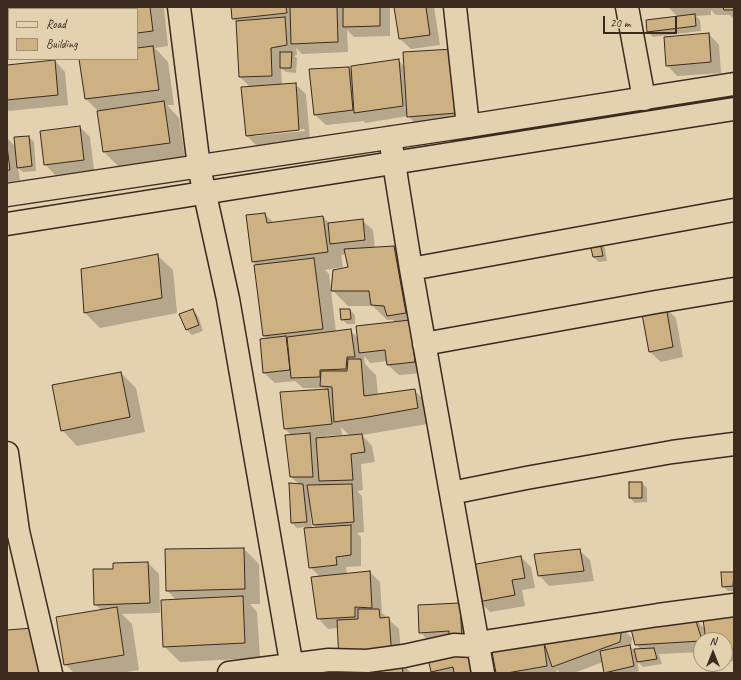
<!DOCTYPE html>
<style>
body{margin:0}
#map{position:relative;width:741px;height:680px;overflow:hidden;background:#e3d1af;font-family:Caveat,sans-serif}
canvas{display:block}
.frame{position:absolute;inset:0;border:8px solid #3b2a1e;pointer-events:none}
.legend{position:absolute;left:8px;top:8px;width:130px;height:52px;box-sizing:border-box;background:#e3d1af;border:1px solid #a08e75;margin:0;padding:5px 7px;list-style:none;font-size:12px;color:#3b2a1e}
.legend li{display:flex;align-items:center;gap:8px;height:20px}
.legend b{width:20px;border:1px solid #a08e75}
.north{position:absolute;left:693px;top:632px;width:40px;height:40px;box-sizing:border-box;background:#e3d1af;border:1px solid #a08e75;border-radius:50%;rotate:0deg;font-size:11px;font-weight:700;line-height:16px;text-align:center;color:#3b2a1e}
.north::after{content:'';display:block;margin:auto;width:14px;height:18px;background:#3b2a1e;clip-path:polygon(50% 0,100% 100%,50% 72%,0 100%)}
.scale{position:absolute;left:603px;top:16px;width:74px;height:18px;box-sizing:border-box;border:2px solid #3b2a1e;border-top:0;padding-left:5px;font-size:12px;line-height:14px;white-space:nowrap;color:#3b2a1e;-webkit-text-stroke:3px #e3d1af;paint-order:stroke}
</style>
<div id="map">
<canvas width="741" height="680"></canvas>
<div class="frame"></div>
<ul class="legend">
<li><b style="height:5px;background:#e3d1af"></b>Road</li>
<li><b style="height:11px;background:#cdb182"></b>Building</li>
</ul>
<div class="north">N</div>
<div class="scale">20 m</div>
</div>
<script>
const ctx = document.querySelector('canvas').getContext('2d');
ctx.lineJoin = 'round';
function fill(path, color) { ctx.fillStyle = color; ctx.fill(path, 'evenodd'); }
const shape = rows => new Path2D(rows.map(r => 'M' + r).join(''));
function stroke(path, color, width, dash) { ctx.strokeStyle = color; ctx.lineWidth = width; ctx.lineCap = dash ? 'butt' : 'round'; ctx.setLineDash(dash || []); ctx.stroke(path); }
const shadow = shape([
 [7,7,59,7,59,9,9,9,9,52,7,52],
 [65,7,162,7,164,8,168,46,155,48,168,62,174,105,167,105,179,118,185,158,119,167,104,152,98,111,85,98,80,59,137,59,137,9,66,9],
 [232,7,390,7,390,36,354,37,347,30,348,52,302,54,296,48,297,55,294,56,297,58,296,73,286,72,281,68,282,85,295,84,306,94,310,140,257,146,247,136,251,88,240,77,237,23,233,19],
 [304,129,305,131,255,136,255,134],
 [395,7,434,7,440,45,411,49,400,39],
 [668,7,734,7,734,19,730,15,716,15,711,10,711,15,696,16,700,20,701,31,653,37,648,32,678,17],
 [709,34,719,45,721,73,677,76,667,65],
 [404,53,472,128,424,132,408,116,365,123,364,121,326,125,315,115,349,68,353,72,398,60,405,67],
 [55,61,65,72,68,105,9,111,7,109,7,66],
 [80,127,90,137,94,170,55,175,45,164],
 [29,137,34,142,36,171,23,172,18,168,20,180,7,182,7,138,16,147],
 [265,214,274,223,323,217,329,223,362,220,373,230,375,249,394,248,409,263,425,373,399,375,388,365,388,361,370,363,364,356,365,364,376,375,378,395,415,391,430,406,433,423,362,435,372,446,375,462,361,464,363,490,357,491,362,496,364,532,357,533,361,537,361,566,346,567,347,574,370,572,380,582,382,613,399,629,402,663,411,673,359,673,338,628,328,629,318,618,320,577,310,567,305,527,297,528,292,523,299,484,291,477,291,435,285,429,326,390,324,388,303,388,295,381,275,383,264,373,267,339,264,336,257,266,253,261],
 [346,254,349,268,332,290,348,306,373,306,387,320,393,320,396,323,358,338,351,331,336,332,329,274,325,270,343,267,341,255],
 [341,427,350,436,326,438,325,436,342,435],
 [310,511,312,511,314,525,317,528,312,529],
 [600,243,605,248,607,261,599,262,593,257],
 [157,255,173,270,177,313,100,328,85,313],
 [666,308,676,318,683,357,661,362,650,352,643,315],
 [193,310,198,316,203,331,192,335,187,330,180,314],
 [350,310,355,315,355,324,347,324,342,319],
 [121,373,136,388,145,432,77,446,62,430],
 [630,483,642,483,647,488,647,502,635,503,630,498],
 [244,549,259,564,260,604,250,604,257,612,260,658,180,662,164,646,176,600,167,590],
 [579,550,590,560,594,581,549,586,539,575],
 [521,557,531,567,535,588,522,590,525,606,490,612,479,601],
 [148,563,159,574,160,613,122,614,132,624,139,670,121,673,74,673,65,664,102,611,95,604,115,570],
 [722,573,734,573,734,591,728,591,723,586],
 [459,604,483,673,433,673,432,672,431,643,420,632],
 [734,610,734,661,725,662,725,640,701,640,701,652,659,654,662,664,643,667,637,661,639,671,631,673,606,673,603,662,574,673,560,673,556,669,557,673,497,673,492,642,621,627,632,638,631,647,634,650,641,650,636,644,695,619,705,629],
 [336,670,336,673,308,673]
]);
const building = shape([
 [7,7,45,7,45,9,9,9,9,36,7,36,7,7],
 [64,7,150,7,153,31,137,33,137,9,65,9,64,7],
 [231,7,286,7,287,13,232,19,231,7],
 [290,7,337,7,338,42,291,44,290,7],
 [343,7,380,7,380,26,343,27,343,7],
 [394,7,426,7,430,35,399,39,394,7],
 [723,7,734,7,734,10,724,10,723,7],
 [695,14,696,26,647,32,646,20,695,14],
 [285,17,287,45,271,48,272,76,239,77,236,21,285,17],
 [709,33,711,62,666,66,664,37,709,33],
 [153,46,159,90,85,99,79,59,137,59,137,48,153,46],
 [453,49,457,113,407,117,403,52,453,49],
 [280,52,292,52,291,68,280,68,280,52],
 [399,59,403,106,354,113,351,66,399,59],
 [55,60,58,95,7,100,7,65,55,60],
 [349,67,353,110,314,115,309,69,349,67],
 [296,83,299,130,246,136,241,87,296,83],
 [164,101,170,143,103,152,97,111,164,101],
 [80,126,84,160,44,165,40,131,80,126],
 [29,136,32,166,17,168,14,137,29,136],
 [7,146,10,170,7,170,7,146],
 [265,213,267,223,323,216,328,252,252,262,246,215,265,213],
 [363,219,365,240,330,244,328,223,363,219],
 [600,242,603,256,593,257,590,244,600,242],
 [394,246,406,313,387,316,384,306,371,305,369,291,331,291,333,270,348,267,344,249,394,246],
 [158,254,162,298,84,313,81,269,158,254],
 [314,258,323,329,263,336,254,265,314,258],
 [666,306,673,347,649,352,642,314,666,306],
 [193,309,199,325,186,330,179,314,193,309],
 [340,309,350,309,351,319,341,320,340,309],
 [410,320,415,362,387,365,385,350,359,353,356,326,410,320],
 [351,329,355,357,347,357,346,369,320,370,320,377,291,378,287,337,351,329],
 [286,336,290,370,263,373,260,339,286,336],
 [348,359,361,359,364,396,415,389,418,408,368,417,334,422,332,387,320,386,321,371,347,371,348,359],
 [121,372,130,417,61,431,52,385,121,372],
 [328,389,332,424,284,429,280,392,328,389],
 [310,433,313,477,290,477,285,435,310,433],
 [362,434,365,452,351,454,353,480,319,481,316,438,362,434],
 [629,482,642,482,642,498,629,498,629,482],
 [289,483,303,484,307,522,291,523,289,483],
 [352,484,354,522,313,525,307,485,352,484],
 [351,525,351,555,336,557,337,565,309,568,304,528,351,525],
 [244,548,245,589,166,591,165,549,244,548],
 [580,549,584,571,538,576,534,554,580,549],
 [521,556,525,578,512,580,515,595,478,602,471,565,521,556],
 [148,562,150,603,94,605,93,569,113,569,113,563,148,562],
 [370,571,372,608,355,607,355,617,317,619,311,577,370,571],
 [721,572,734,572,733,586,722,587,721,572],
 [243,596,245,643,163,647,161,600,243,596],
 [460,603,462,639,449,640,449,631,419,633,418,605,460,603],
 [117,607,124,655,64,665,56,617,117,607],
 [358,609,379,609,380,618,389,617,392,658,339,661,337,620,358,619,358,609],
 [734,609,734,649,725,650,725,640,706,640,702,613,734,609],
 [695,618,702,640,701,641,635,645,631,629,695,618],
 [622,626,620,642,552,667,544,643,622,626],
 [33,628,42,673,7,673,7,630,33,628],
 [490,641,544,643,547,666,507,673,496,673,490,641],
 [630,645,634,666,604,673,600,651,630,645],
 [470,648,475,673,454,673,453,667,431,672,428,658,470,648],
 [654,648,657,659,637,662,634,649,654,648],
 [401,661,403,673,358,673,357,668,401,661]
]);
const minor = shape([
 [179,7,199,167,228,299,293,673],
 [455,7,468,126],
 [627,7,644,99],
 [390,138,411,269,483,673],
 [411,269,734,210],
 [424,344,656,302,734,289],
 [7,453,18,531,51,673],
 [451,493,526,478,672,452,734,444],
 [229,673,329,660,367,661,404,656,454,645,474,646,490,641,658,615,734,605]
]);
const tertiary = shape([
 [7,195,468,126,734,84],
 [7,224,734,109]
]);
fill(shadow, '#0003');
fill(building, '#cdb182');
stroke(building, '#3b2a1e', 1);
stroke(minor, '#3b2a1e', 25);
stroke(tertiary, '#3b2a1e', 25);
stroke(minor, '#e3d1af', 22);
stroke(tertiary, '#e3d1af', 22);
</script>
